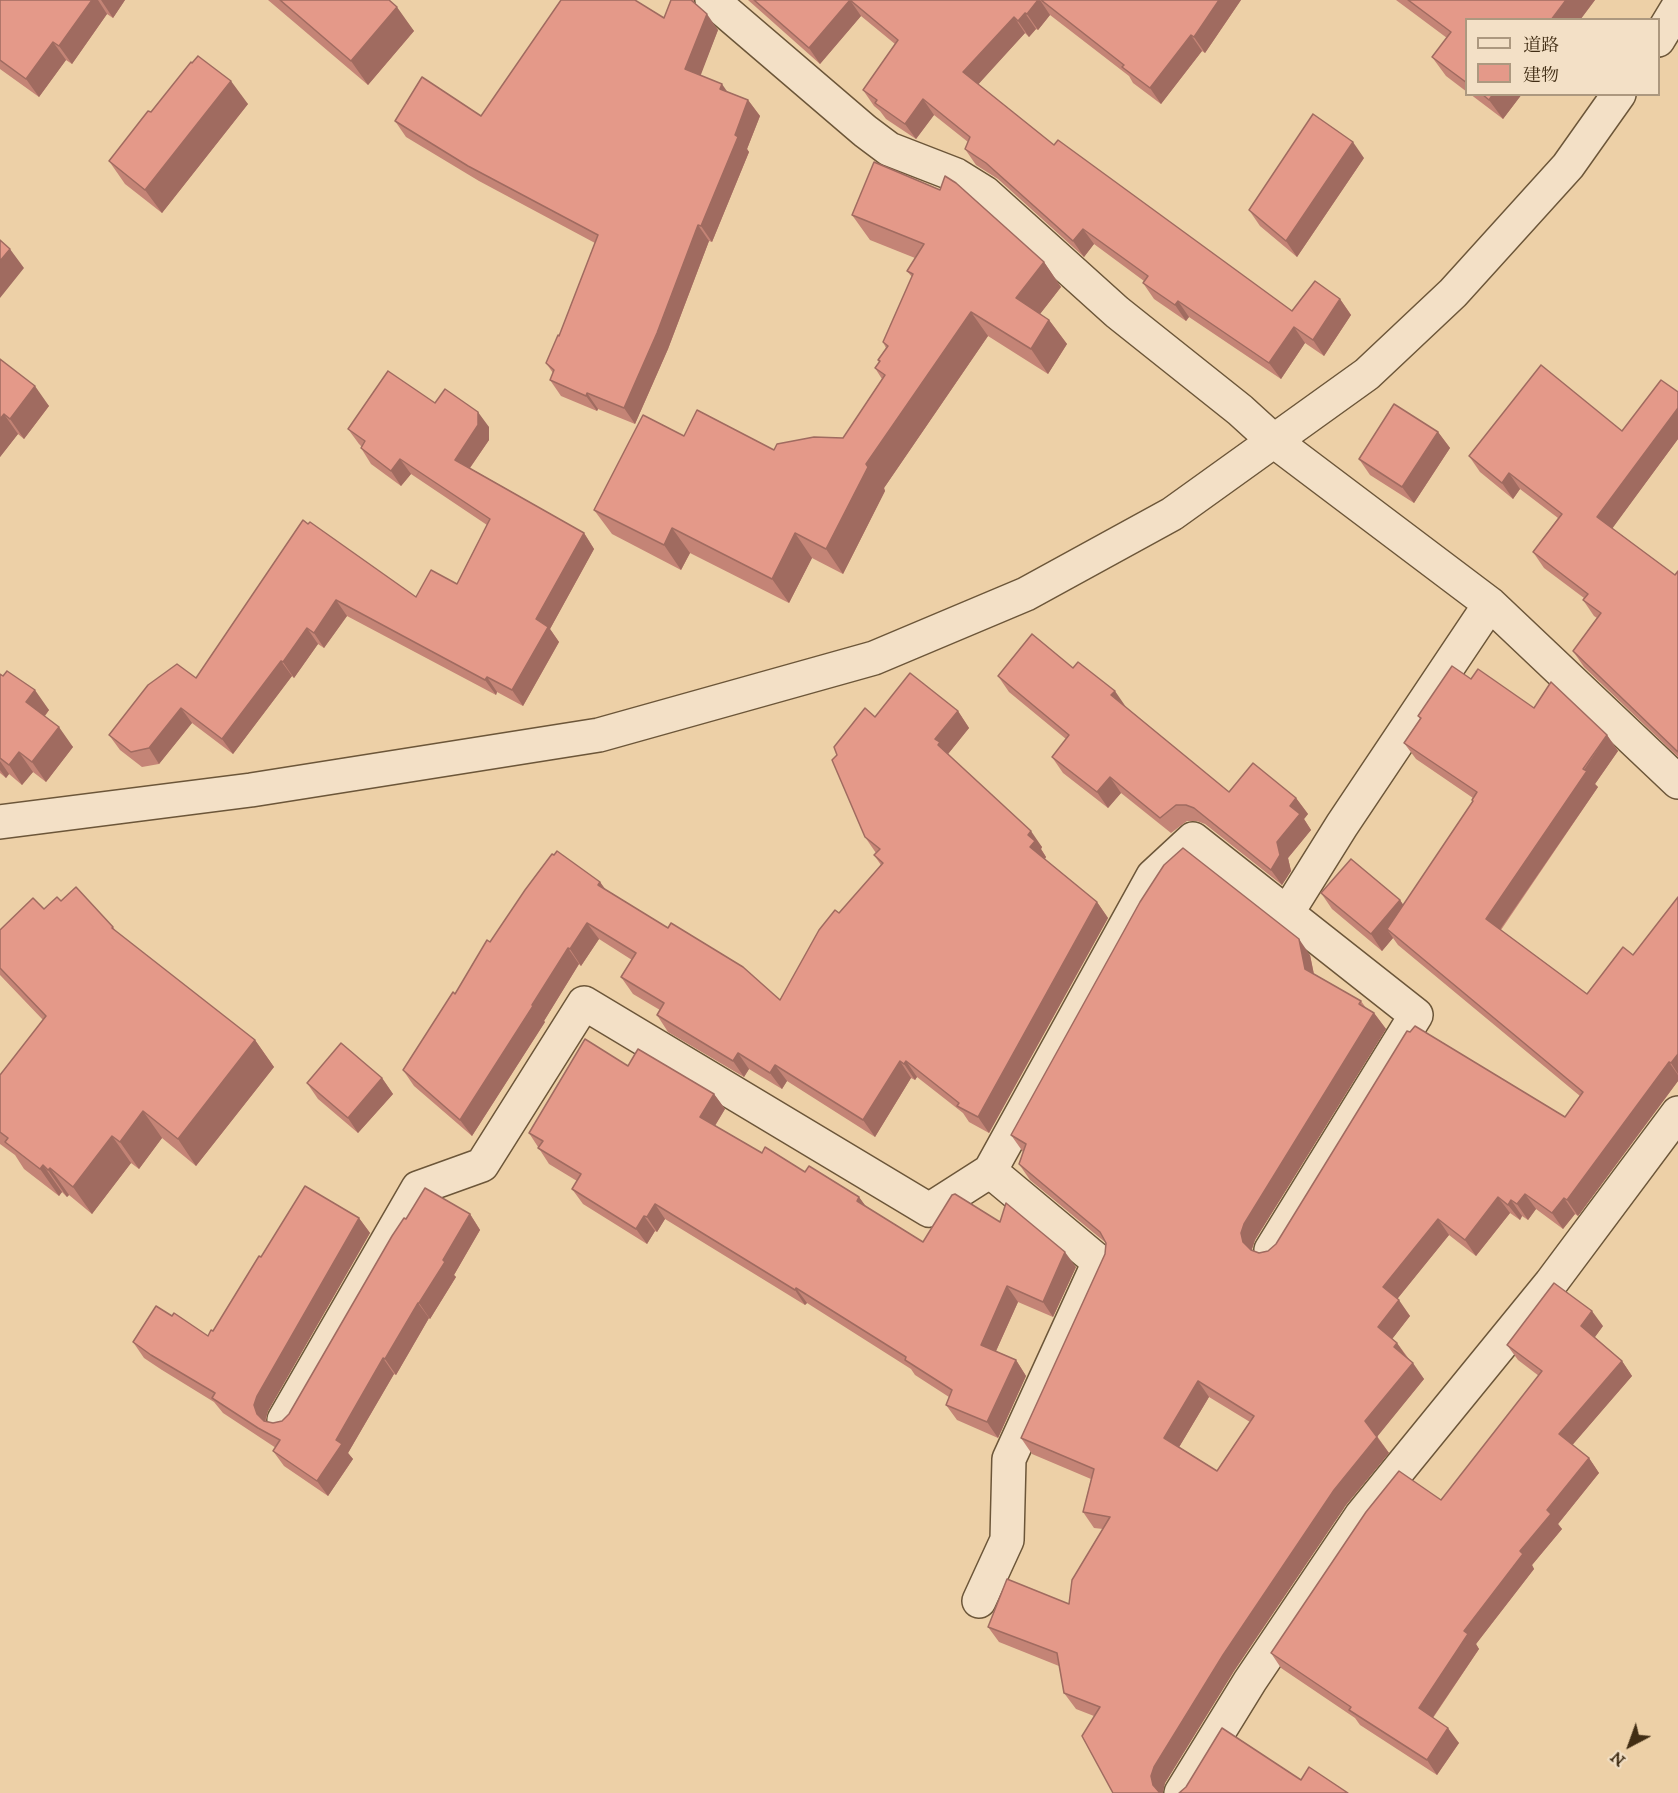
<!DOCTYPE html>
<meta charset="utf-8">
<style>
body{margin:0}
#map{position:relative;width:1678px;height:1793px;overflow:hidden;background:#edd0a7;font-family:"IM FELL DW Pica","Noto Serif JP",serif}
canvas{display:block}
.legend{position:absolute;left:1465px;top:18px;width:195px;height:78px;box-sizing:border-box;background:#f3e0c6;border:2px solid #ac987f;margin:0;padding:8px 10px;list-style:none;font-size:18px;color:#412d14}
.legend li{display:flex;align-items:center;gap:12px;height:30px}
.legend b{width:30px;border:2px solid #ac987f}
.north{position:absolute;left:1600px;top:1715px;width:60px;height:60px;-webkit-text-stroke:4px #f3e0c6;paint-order:stroke;rotate:221deg;font-size:16px;font-weight:700;line-height:24px;text-align:center;color:#412d14}
.north::after{content:'';display:block;margin:auto;width:21px;height:27px;background:#412d14;clip-path:polygon(50% 0,100% 100%,50% 72%,0 100%)}
</style>
<div id="map">
<canvas width="1678" height="1793"></canvas>
<ul class="legend">
<li><b style="height:8px;background:#f3e0c6"></b>道路</li>
<li><b style="height:16px;background:#e49989"></b>建物</li>
</ul>
<div class="north">N</div>
</div>
<script>
const ctx = document.querySelector('canvas').getContext('2d');
ctx.lineJoin = 'round';
const shape = rows => new Path2D(rows.map(r => 'M' + r).join(''));
function stroke(path, color, width, dash) { ctx.strokeStyle = color; ctx.lineWidth = width; ctx.lineCap = dash ? 'butt' : 'round'; ctx.setLineDash(dash || []); ctx.stroke(path); }
function fill(path, color) { ctx.fillStyle = color; ctx.fill(path, 'evenodd'); }
const minor = shape([
 [712,0,865,131,889,149,956,175,985,193,1117,312,1240,410,1274,441,1490,604,1678,782],
 [1658,40,1678,7],
 [0,822,251,790,599,735,874,658,1026,594,1172,514,1367,374,1453,293,1568,166,1619,94],
 [1287,913,1342,825,1490,604],
 [284,1420,418,1188,482,1165,584,1003,929,1210,990,1171,1153,876,1193,839,1416,1015,1271,1250],
 [979,1601,1007,1540,1009,1459,1099,1262,990,1171],
 [1181,1793,1250,1681,1361,1516,1551,1283,1678,1113]
]);
const wall = shape([
 [0,0,125,0,113,18,107,14,72,64,66,60,39,97,0,69],
 [268,0,389,0,414,31,368,85],
 [671,0,694,0,694,3,718,30,700,75,728,92,748,100,760,116,747,149,749,152,712,242,709,241,668,349,635,424,598,409,597,411,561,396,550,380,553,373,546,363,559,336,595,243,479,181,406,137,395,121,481,116,664,18],
 [748,0,1241,0,1205,53,1202,51,1161,104,1133,83,1129,76,1050,15,1038,30,1036,29,1029,37,1025,33,978,84,1054,145,1292,311,1340,299,1351,315,1324,356,1305,343,1281,379,1189,317,1186,321,1154,299,1143,283,1144,281,1094,244,1084,257,998,179,976,165,965,149,968,142,934,115,916,139,886,119,880,111,874,106,863,90,895,44,861,16,820,64],
 [1396,0,1595,0,1580,20,1467,20,1467,92,1446,76,1432,57,1447,38],
 [192,63,248,104,162,213,125,184,109,161],
 [1470,94,1522,94,1503,119],
 [1364,158,1297,257,1260,226,1249,210],
 [852,215,1044,262,1061,287,1040,314,1049,320,1067,344,1048,374,988,336,884,488,885,491,843,574,812,558,789,603,690,553,681,570,612,534,594,510,684,436,774,450,843,438,882,379,875,368,879,362,878,360,886,348,883,342,912,277,907,271,915,258,870,240],
 [0,359,49,406,24,439,18,434,0,457],
 [1678,392,1678,439,1612,528,1675,575,1678,571,1678,757,1584,667,1573,651,1597,618,1594,616,1583,600,1584,598,1544,568,1533,552,1558,518,1520,489,1513,499,1480,472,1469,456,1622,431],
 [435,403,489,427,489,440,470,468,584,533,594,549,550,629,559,642,523,706,497,692,496,695,347,616,324,648,318,644,294,678,292,676,233,754,192,723,159,764,142,767,120,750,109,735,196,678,303,520,416,597,457,584,487,525,411,474,401,486,371,464,361,448,362,447,359,444,348,429],
 [1438,432,1450,448,1414,503,1370,475,1359,459],
 [1073,668,1126,707,1229,792,1296,798,1308,814,1304,819,1311,830,1288,858,1291,871,1282,885,1205,824,1197,821,1187,821,1171,833,1121,793,1108,808,1063,773,1052,757,1066,739,1009,692,998,676],
 [0,674,49,710,45,716,73,747,46,782,33,772,22,785,9,774,6,778,0,773],
 [1471,679,1534,708,1607,735,1618,751,1595,784,1598,787,1501,930,1587,994,1633,955,1678,897,1678,1081,1578,1216,1575,1214,1563,1229,1536,1209,1528,1220,1522,1216,1520,1220,1510,1213,1476,1256,1449,1235,1397,1299,1410,1316,1392,1339,1397,1343,1424,1379,1377,1436,1389,1453,1346,1505,1234,1671,1165,1783,1162,1792,1094,1716,1076,1709,1064,1693,1059,1666,999,1642,988,1627,1069,1604,1103,1529,1094,1528,1083,1512,1091,1479,1032,1454,1021,1438,1105,1254,1106,1243,1030,1180,1019,1164,1023,1152,1011,1135,1310,955,1314,974,1361,1001,1366,1008,1374,1013,1386,1029,1255,1240,1252,1249,1253,1251,1259,1253,1268,1251,1565,1117,1580,1096,1398,945,1393,938,1382,951,1332,909,1321,893,1400,900,1403,905,1473,802,1472,800,1473,798,1416,759,1404,743,1420,719,1418,716],
 [1209,1397,1250,1422,1217,1471,1179,1447],
 [958,711,969,728,948,754,950,757,1042,847,1041,849,1046,857,1045,859,1097,902,1108,918,989,1133,969,1122,963,1113,917,1077,915,1080,911,1078,875,1137,787,1081,782,1089,749,1069,744,1077,668,1032,657,1015,660,1010,633,994,621,977,632,960,599,939,581,966,579,964,544,1021,545,1022,472,1136,414,1086,403,1070,490,942,600,882,606,890,780,1000,839,913,881,865,874,855,876,853,865,837,875,717],
 [61,901,113,927,118,934,255,1040,274,1067,196,1166,162,1138,139,1169,131,1163,92,1214,69,1195,67,1197,62,1192,59,1196,24,1169,15,1155,0,1144,0,1075,43,1020,0,975,0,930],
 [628,1066,714,1094,725,1109,715,1126,762,1153,805,1172,859,1197,866,1207,923,1242,1000,1222,1076,1267,1053,1317,1018,1302,996,1351,1016,1360,1026,1376,998,1438,957,1420,946,1405,949,1397,915,1375,911,1369,807,1303,805,1305,665,1219,657,1232,655,1231,647,1244,583,1204,572,1189,577,1181,549,1164,529,1133],
 [382,1078,393,1094,358,1133,318,1099,307,1083],
 [470,1214,480,1230,454,1275,456,1277,430,1319,429,1318,396,1375,394,1374,348,1453,353,1459,328,1496,284,1466,273,1451,276,1448,223,1413,214,1402,162,1370,144,1358,133,1342,208,1336,213,1331,261,1257,359,1218,370,1233,268,1411,266,1421,273,1423,282,1421,289,1414,406,1219],
 [1603,1326,1595,1337,1622,1361,1632,1376,1572,1445,1589,1458,1599,1473,1558,1524,1562,1529,1532,1565,1534,1569,1476,1644,1479,1649,1433,1718,1459,1743,1437,1775,1360,1725,1355,1718,1281,1668,1271,1653,1441,1500,1539,1376,1518,1360,1507,1345]
]);
const shadedWall = shape([
 [92,0,98,0,107,14,72,64,59,46],
 [101,0,125,0,113,18],
 [850,0,861,16,820,64,809,48],
 [1038,0,1040,0,1050,15,1038,30,1027,14],
 [1219,0,1241,0,1205,53,1194,37],
 [1566,0,1595,0,1580,20,1551,20],
 [397,7,414,31,368,85,351,61],
 [1025,13,1036,29,1029,37,1018,21],
 [707,14,718,30,697,85,685,69],
 [1014,17,1025,33,975,88,963,72],
 [1191,35,1202,51,1161,104,1150,88],
 [53,42,66,60,39,97,26,79],
 [231,81,248,104,162,213,145,190],
 [722,84,733,100,720,89],
 [1493,94,1522,94,1503,119,1489,100],
 [923,99,934,115,916,139,905,124],
 [748,100,760,116,747,149,749,152,712,242,701,226],
 [1353,142,1364,158,1297,257,1286,241],
 [698,225,709,241,668,349,635,424,624,408],
 [1083,229,1094,244,1084,257,1073,241],
 [10,249,24,268,0,298,0,261],
 [1044,262,1061,287,1033,323,1016,298],
 [1340,299,1351,315,1324,356,1313,340],
 [1178,301,1189,317,1186,321,1175,305],
 [971,312,988,336,884,488,885,491,843,574,826,549,866,464],
 [1049,320,1067,344,1048,374,1031,349],
 [1294,327,1305,343,1281,379,1269,363],
 [35,386,49,406,24,439,10,419],
 [587,393,598,409,597,411,586,396],
 [1678,408,1678,439,1609,533,1597,517],
 [478,412,489,427,489,440,465,475,455,460],
 [4,414,18,434,0,457,0,419],
 [1438,432,1450,448,1414,503,1402,487],
 [400,459,411,474,401,486,391,471],
 [1509,473,1520,489,1513,499,1502,483],
 [672,528,690,553,681,570,664,545],
 [584,533,594,549,550,629,559,642,523,706,512,690,536,619],
 [795,533,812,558,789,603,772,579],
 [336,600,347,616,324,648,314,633],
 [307,628,318,644,294,678,283,662],
 [281,661,292,676,233,754,222,739],
 [487,677,497,692,496,695,485,680],
 [35,690,49,710,40,722,26,702],
 [1115,691,1126,707,1111,695],
 [181,708,192,723,159,764,149,748],
 [958,711,969,728,948,754,951,759,938,745,935,739],
 [59,727,73,747,46,782,32,762],
 [1607,735,1618,751,1595,784,1598,787,1497,934,1486,919],
 [19,752,33,772,22,785,9,765],
 [0,761,9,774,6,778,0,770],
 [1110,777,1121,793,1108,808,1097,792],
 [1296,798,1308,814,1304,819,1311,830,1288,858,1291,871,1282,885,1271,870,1277,842,1290,806],
 [1031,831,1042,847,1041,849,1046,857,1042,863,1030,847,1028,835],
 [600,882,611,898,598,885],
 [1400,900,1411,916,1387,929,1393,938,1382,951,1371,934],
 [1097,902,1108,918,989,1133,978,1117],
 [587,923,599,939,581,966,570,949],
 [1299,939,1310,955,1316,985,1305,969],
 [568,948,579,964,544,1021,545,1022,472,1136,460,1120],
 [1374,1013,1386,1029,1255,1240,1252,1249,1254,1258,1243,1242,1241,1233,1244,1224],
 [255,1040,274,1067,196,1166,178,1139],
 [738,1053,749,1069,744,1077,733,1061],
 [1678,1054,1678,1074,1671,1063],
 [900,1061,911,1078,875,1137,863,1120],
 [906,1061,917,1077,915,1080,904,1064],
 [1669,1062,1678,1075,1678,1081,1578,1216,1567,1200],
 [775,1065,787,1081,782,1089,770,1073],
 [382,1078,393,1094,358,1133,348,1118],
 [714,1094,725,1109,711,1132,700,1117],
 [143,1111,162,1138,139,1169,120,1142],
 [112,1136,131,1163,92,1214,73,1187],
 [43,1165,62,1192,59,1196,40,1169],
 [50,1168,69,1195,67,1197,48,1170],
 [1525,1194,1536,1209,1528,1220,1517,1204],
 [859,1197,870,1212,857,1201],
 [1498,1197,1510,1213,1476,1256,1465,1240],
 [1564,1198,1575,1214,1563,1229,1552,1213],
 [1511,1200,1522,1216,1520,1220,1508,1205],
 [655,1204,665,1219,657,1232,647,1217],
 [470,1214,480,1230,454,1275,456,1277,430,1319,419,1303,443,1260],
 [644,1216,655,1231,647,1244,636,1229],
 [359,1218,370,1233,268,1411,265,1421,268,1430,257,1414,254,1405,257,1396],
 [1438,1219,1449,1235,1394,1303,1383,1287],
 [1065,1252,1076,1267,1053,1317,1043,1302],
 [1007,1286,1018,1302,992,1360,981,1345],
 [796,1288,807,1303,805,1305,795,1290],
 [1399,1300,1410,1316,1389,1343,1378,1327],
 [418,1303,429,1318,396,1375,385,1359],
 [1592,1311,1603,1326,1592,1341,1581,1326],
 [1397,1343,1408,1359,1394,1347],
 [383,1358,394,1374,348,1453,353,1459,328,1496,317,1481,336,1440],
 [1016,1360,1026,1376,998,1438,987,1422],
 [1622,1361,1632,1376,1569,1449,1559,1434],
 [1413,1363,1424,1379,1377,1437,1365,1421],
 [1198,1381,1209,1397,1175,1454,1164,1438],
 [1377,1437,1389,1453,1346,1505,1234,1671,1165,1783,1163,1793,1158,1793,1153,1785,1151,1776,1154,1767,1223,1655,1334,1490],
 [1589,1458,1599,1473,1558,1524,1562,1529,1532,1565,1534,1569,1476,1644,1479,1649,1429,1723,1419,1708,1464,1631,1520,1551,1547,1510],
 [1448,1728,1459,1743,1437,1775,1427,1760]
]);
const building = shape([
 [0,0,92,0,59,46,53,42,26,79,0,60,0,0],
 [280,0,389,0,397,7,351,61,280,0],
 [561,0,635,0,664,18,671,0,691,0,707,14,685,69,722,84,720,89,748,100,735,135,738,137,701,226,698,225,657,333,624,408,587,393,586,396,550,380,554,370,546,363,558,335,559,336,598,235,468,166,395,121,422,77,481,116,561,0],
 [754,0,1038,0,1027,14,1025,13,1018,21,1014,17,963,72,1054,145,1058,140,1292,311,1315,281,1340,299,1313,340,1294,327,1269,363,1178,301,1175,305,1143,283,1148,276,1083,229,1073,241,986,163,965,149,970,137,923,99,905,124,875,103,877,100,863,90,898,40,850,0,809,48,754,0],
 [1041,0,1219,0,1194,37,1191,35,1150,88,1122,67,1124,65,1041,0],
 [1408,0,1566,0,1551,20,1467,20,1467,83,1432,57,1451,32,1408,0],
 [198,56,231,81,145,190,109,161,148,111,151,112,191,62,192,63,198,56],
 [1482,94,1493,94,1489,100,1482,94],
 [1313,114,1353,142,1286,241,1249,210,1313,114],
 [874,162,940,190,945,176,956,183,1044,262,1016,298,1049,320,1031,349,971,312,866,464,868,467,826,549,795,533,772,579,672,528,664,545,594,510,643,415,684,436,697,410,774,450,777,444,814,437,843,438,885,375,875,368,880,361,878,360,888,346,883,342,913,274,907,271,924,244,852,215,874,162],
 [0,240,10,249,0,261,0,240],
 [0,359,35,386,10,419,4,414,0,419,0,359],
 [1541,365,1622,431,1661,380,1678,392,1678,408,1597,517,1675,575,1678,571,1678,752,1573,651,1601,613,1583,600,1588,594,1533,552,1562,514,1509,473,1502,483,1469,456,1541,365],
 [388,371,435,403,445,389,478,412,478,425,455,460,584,533,536,619,548,627,512,690,487,677,485,680,336,600,314,633,307,628,283,662,281,661,222,739,181,708,149,748,131,752,109,735,148,685,177,664,196,678,303,520,308,524,310,522,416,597,431,570,457,584,490,519,400,459,391,471,361,448,365,441,348,429,388,371],
 [1394,404,1438,432,1402,487,1359,459,1394,404],
 [1032,634,1073,668,1078,662,1115,691,1111,695,1229,792,1253,763,1296,798,1290,806,1300,814,1277,842,1280,855,1271,870,1194,808,1186,805,1176,805,1160,818,1110,777,1097,792,1052,757,1069,735,998,676,1032,634],
 [1452,666,1471,679,1478,669,1534,708,1551,682,1607,735,1583,769,1587,771,1486,919,1587,994,1623,947,1633,955,1678,897,1678,1054,1671,1063,1669,1062,1567,1200,1564,1198,1552,1213,1525,1194,1517,1204,1511,1200,1508,1205,1498,1197,1465,1240,1438,1219,1383,1287,1399,1300,1378,1327,1397,1343,1394,1347,1413,1363,1365,1421,1377,1437,1334,1490,1223,1655,1154,1767,1151,1776,1153,1785,1160,1793,1113,1793,1082,1736,1100,1707,1064,1693,1057,1653,988,1627,1007,1579,1069,1604,1072,1580,1110,1517,1083,1512,1094,1469,1021,1438,1105,1254,1106,1243,1100,1232,1019,1164,1026,1144,1011,1135,1140,902,1164,865,1183,848,1299,939,1305,969,1361,1001,1359,1004,1374,1013,1244,1224,1241,1233,1243,1242,1251,1250,1259,1253,1268,1251,1276,1244,1407,1031,1410,1032,1415,1026,1565,1117,1583,1092,1387,929,1473,801,1472,800,1477,792,1404,743,1421,718,1418,716,1452,666],
 [1198,1381,1254,1416,1217,1471,1164,1438,1198,1381],
 [7,671,35,690,26,702,59,727,32,762,19,752,9,765,0,758,0,674,3,676,7,671],
 [910,673,958,711,935,739,940,742,938,745,1031,831,1028,835,1035,841,1030,847,1097,902,978,1117,957,1106,959,1103,906,1061,904,1064,900,1061,863,1120,775,1065,770,1073,738,1053,733,1061,657,1015,664,1003,621,977,636,953,587,923,570,949,568,948,532,1005,533,1006,460,1120,403,1070,453,992,455,994,487,940,490,942,525,890,552,854,554,855,557,851,600,882,598,885,668,928,671,923,743,967,780,1000,819,930,835,910,839,913,883,863,874,855,880,849,865,837,832,760,837,755,834,747,865,708,875,717,910,673],
 [1351,859,1400,900,1371,934,1321,893,1351,859],
 [76,887,113,927,112,928,255,1040,178,1139,143,1111,120,1142,112,1136,73,1187,50,1168,48,1170,43,1165,40,1169,5,1142,8,1138,0,1132,0,1075,46,1016,0,968,0,930,33,898,44,909,57,897,61,901,76,887],
 [585,1039,628,1066,638,1049,714,1094,700,1117,762,1153,765,1147,805,1172,809,1166,859,1197,857,1201,923,1242,952,1195,955,1194,1000,1222,1006,1203,1065,1252,1043,1302,1007,1286,981,1345,1016,1360,987,1422,946,1405,952,1390,905,1360,906,1357,796,1288,795,1290,655,1204,647,1217,644,1216,636,1229,572,1189,581,1174,538,1148,543,1141,529,1133,585,1039],
 [341,1043,382,1078,348,1118,307,1083,341,1043],
 [305,1186,359,1218,257,1396,254,1405,257,1414,264,1421,273,1423,282,1421,289,1414,392,1236,404,1218,406,1219,425,1188,470,1214,443,1260,445,1262,419,1303,418,1303,385,1359,383,1358,336,1440,342,1444,317,1481,273,1451,280,1440,258,1428,212,1398,215,1393,151,1355,133,1342,156,1306,172,1316,174,1313,208,1336,211,1330,213,1331,259,1256,261,1257,305,1186],
 [1554,1283,1592,1311,1581,1326,1622,1361,1559,1434,1589,1458,1547,1510,1551,1514,1520,1551,1523,1554,1464,1631,1468,1634,1419,1708,1448,1728,1427,1760,1349,1710,1351,1707,1271,1653,1366,1512,1399,1471,1441,1500,1542,1371,1507,1345,1554,1283],
 [1222,1728,1301,1780,1309,1767,1348,1793,1179,1793,1186,1787,1222,1728]
]);
stroke(minor, '#6c5639', 36);
stroke(minor, '#f3e0c6', 33);
fill(wall, '#c48476');
fill(shadedWall, '#a06b60');
fill(building, '#e49989');
stroke(building, '#a06b60', 1.5);
</script>
